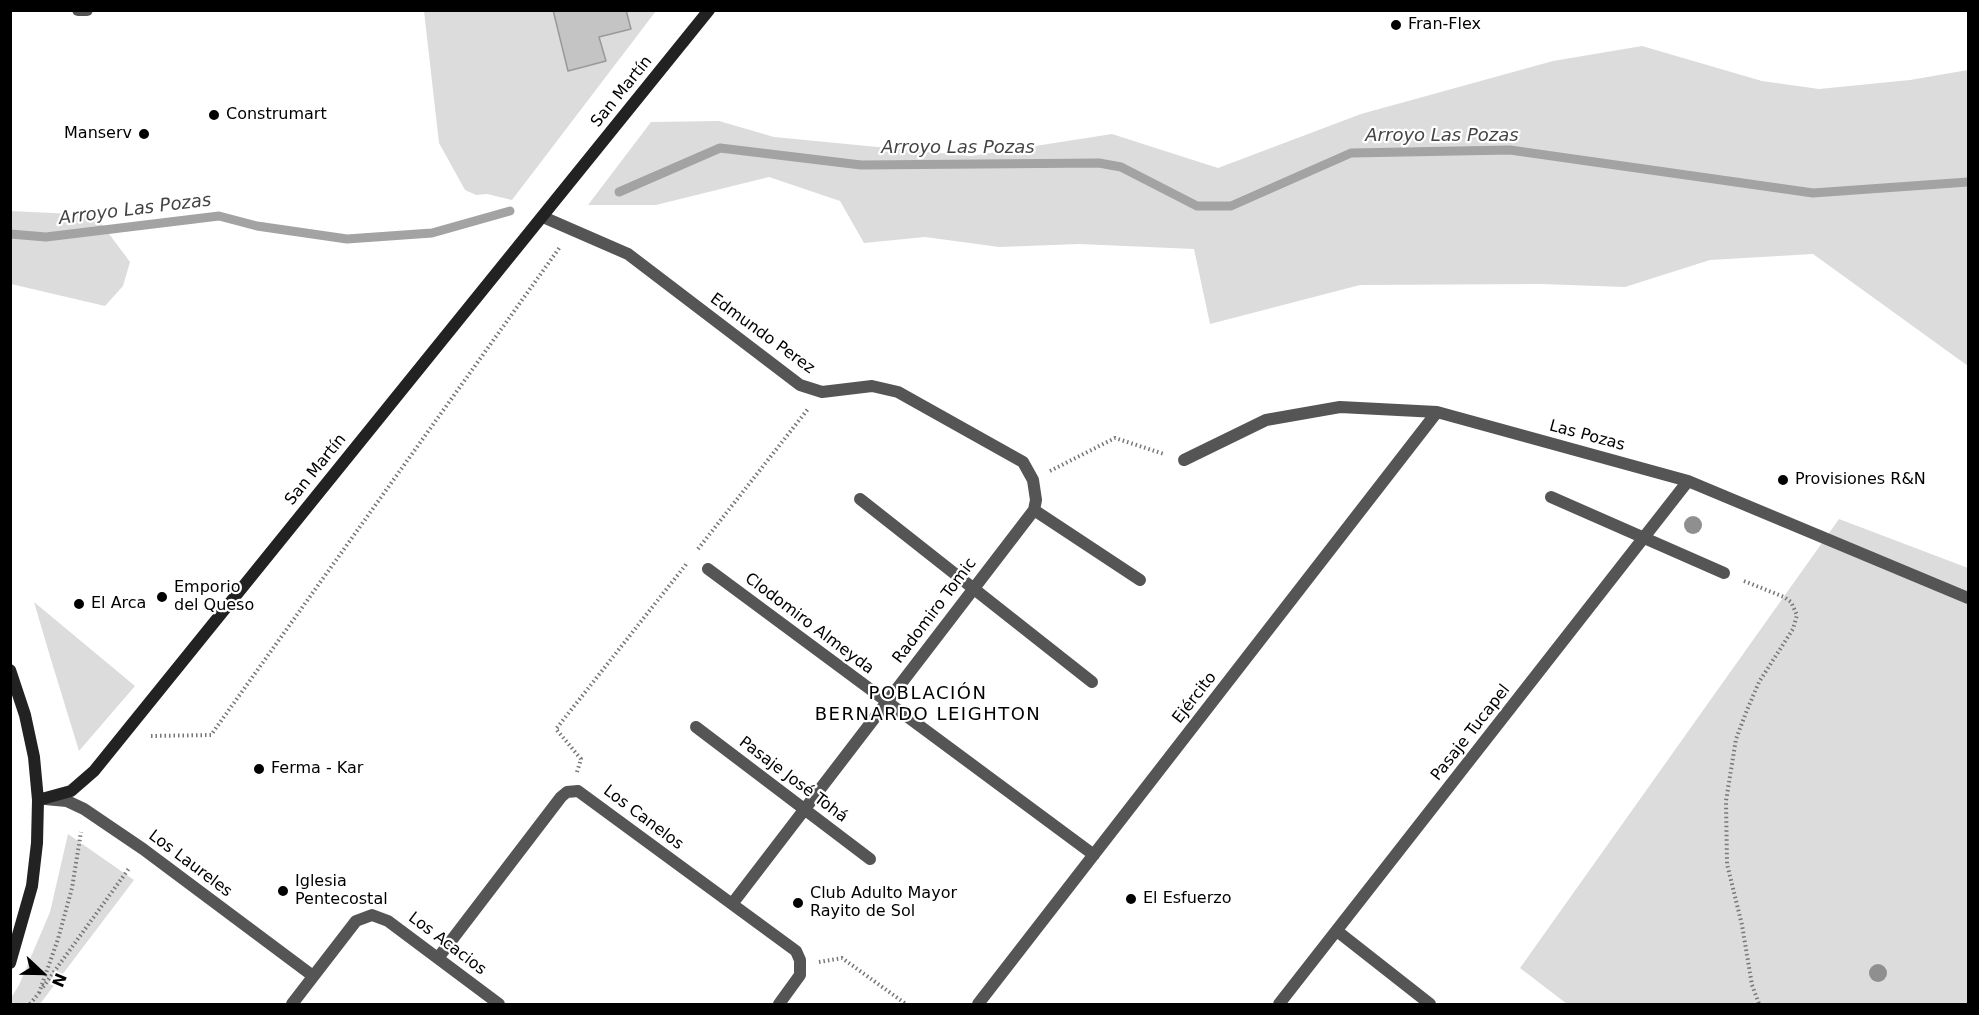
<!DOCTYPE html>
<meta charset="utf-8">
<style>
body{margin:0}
#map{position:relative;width:1979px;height:1015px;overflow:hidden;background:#fff;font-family:"DejaVu Sans",sans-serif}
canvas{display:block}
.frame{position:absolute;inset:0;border:12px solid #000;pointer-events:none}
.north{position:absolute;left:12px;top:943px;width:60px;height:60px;-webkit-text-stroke:4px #fff;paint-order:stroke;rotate:112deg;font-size:16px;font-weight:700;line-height:24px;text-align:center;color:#000}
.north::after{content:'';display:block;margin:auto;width:21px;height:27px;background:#000;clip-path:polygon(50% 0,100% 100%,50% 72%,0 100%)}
</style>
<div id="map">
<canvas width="1979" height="1015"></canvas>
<div class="frame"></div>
<div class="north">N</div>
</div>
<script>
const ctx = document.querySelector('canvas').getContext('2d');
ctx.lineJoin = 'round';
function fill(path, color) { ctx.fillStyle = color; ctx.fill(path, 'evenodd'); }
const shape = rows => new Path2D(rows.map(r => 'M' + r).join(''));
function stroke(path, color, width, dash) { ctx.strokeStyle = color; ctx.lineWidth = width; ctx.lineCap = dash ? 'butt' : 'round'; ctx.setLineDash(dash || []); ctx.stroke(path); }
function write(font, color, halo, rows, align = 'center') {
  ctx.font = font + ' "DejaVu Sans",sans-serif'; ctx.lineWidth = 4.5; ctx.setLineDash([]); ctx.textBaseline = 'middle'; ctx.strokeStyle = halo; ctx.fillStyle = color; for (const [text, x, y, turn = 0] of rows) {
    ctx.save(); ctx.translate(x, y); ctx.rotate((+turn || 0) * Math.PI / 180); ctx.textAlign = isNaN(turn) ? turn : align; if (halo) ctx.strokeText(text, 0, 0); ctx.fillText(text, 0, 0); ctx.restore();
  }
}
const green = shape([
 [424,11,656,11,512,200,487,194,476,195,465,190,439,143],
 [1642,46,1762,81,1819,89,1910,80,1968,70,1968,366,1813,254,1710,260,1625,287,1541,284,1360,285,1210,324,1194,249,1079,244,999,247,925,237,864,243,840,201,769,177,656,205,588,205,651,122,719,121,774,137,971,156,1112,134,1218,168,1361,114,1553,61],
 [10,211,95,215,130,262,123,286,105,306,11,284],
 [1839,519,1968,568,1968,1004,1567,1004,1520,968],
 [34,602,135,686,79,751,49,653],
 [68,834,134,880,40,1004,11,1004,11,998,19,985,50,912]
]);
const stream = shape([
 [619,192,720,148,861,165,1099,163,1121,167,1197,206,1231,206,1351,153,1510,150,1813,193,1968,182],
 [10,234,46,237,219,216,257,226,347,239,432,233,510,211]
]);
const building = shape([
 [553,10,626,10,631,29,599,37,606,61,568,71,553,10]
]);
const path = shape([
 [1050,471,1115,438,1164,454],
 [698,549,808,409],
 [1744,581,1784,597,1791,602,1797,615,1793,629,1759,682,1747,710,1736,739,1726,801,1727,864,1742,925,1752,985,1759,1004],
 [151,736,211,735,560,247],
 [577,772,581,759,556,729,688,562],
 [819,962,842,958,906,1004],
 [43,987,130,867],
 [39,993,58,939,72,888,81,832],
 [30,1004,39,993]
]);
const lane = shape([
 [78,10,87,10]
]);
const street = shape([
 [543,217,628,254,800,385,822,392,872,386,898,392,1023,462,1033,480,1036,500,1034,510,732,904],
 [1184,460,1266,420,1340,407,1437,412,1688,481,1968,598],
 [1551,497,1724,573],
 [860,499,1092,682],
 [1034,510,1140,580],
 [708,569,1094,855],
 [696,727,870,859],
 [45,799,67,801,84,809,143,849,313,976],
 [1337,931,1430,1004],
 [438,958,561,797,567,792,578,791,796,951,800,960,800,975,779,1004],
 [292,1004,356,921,372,915,388,921,499,1004],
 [978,1004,1437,412],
 [1279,1004,1688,481]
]);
const secondary = shape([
 [10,670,25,715,34,757,38,800,37,843,32,886,10,963],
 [38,800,71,791,94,771,709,10]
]);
const trees = [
 [1693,525],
 [1878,973]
];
const markers = [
 [1396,25,6,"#000"],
 [214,115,6,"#000"],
 [144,134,6,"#000"],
 [1783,480,6,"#000"],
 [162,597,6,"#000"],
 [79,604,6,"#000"],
 [259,769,6,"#000"],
 [283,891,6,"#000"],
 [1131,899,6,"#000"],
 [798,903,6,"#000"]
];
const poiNames = [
 ["Fran-Flex",1408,25],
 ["Construmart",226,115],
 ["Manserv",132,134,"right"],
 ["Provisiones R&N",1795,480],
 ["Emporio",174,588],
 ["del Queso",174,606],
 ["El Arca",91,604],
 ["Ferma - Kar",271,769],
 ["Iglesia",295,882],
 ["Pentecostal",295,900],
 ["Club Adulto Mayor",810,894],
 ["Rayito de Sol",810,912],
 ["El Esfuerzo",1143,899]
];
const streetNames = [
 ["San Martín",622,92,-51],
 ["Edmundo Perez",762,334,36],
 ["Las Pozas",1587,436,15],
 ["San Martín",316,470,-51],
 ["Radomiro Tomic",935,611,-53],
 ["Clodomiro Almeyda",809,624,37],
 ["Ejército",1195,698,-52],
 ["Pasaje Tucapel",1471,733,-52],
 ["Pasaje José Tohá",793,780,37],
 ["Los Canelos",643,818,37],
 ["Los Laureles",190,864,37],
 ["Los Acacios",447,944,37]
];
const waterNames = [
 ["Arroyo Las Pozas",1442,136],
 ["Arroyo Las Pozas",958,148],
 ["Arroyo Las Pozas",135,210,-7]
];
const neighbourhoodNames = [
 ["POBLACIÓN",928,694],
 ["BERNARDO LEIGHTON",928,715]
];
fill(green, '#dcdcdc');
stroke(stream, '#a3a3a3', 9);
fill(building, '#c4c4c4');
stroke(building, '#999', 1.5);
stroke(path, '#777', 4, [1.5, 3]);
stroke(lane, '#555', 12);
stroke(street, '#555', 12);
stroke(secondary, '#222', 12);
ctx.fillStyle = '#8f8f8f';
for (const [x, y] of trees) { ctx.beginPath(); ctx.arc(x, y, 9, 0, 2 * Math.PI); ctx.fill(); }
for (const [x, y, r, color] of markers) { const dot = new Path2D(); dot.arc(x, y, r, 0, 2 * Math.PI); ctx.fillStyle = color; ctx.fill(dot); stroke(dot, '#fff', 2); }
write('16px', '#000', '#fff', poiNames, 'left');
write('16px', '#000', '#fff', streetNames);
write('italic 18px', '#444', '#fff', waterNames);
ctx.letterSpacing = '1.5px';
write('18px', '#000', '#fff', neighbourhoodNames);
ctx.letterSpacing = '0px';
</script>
